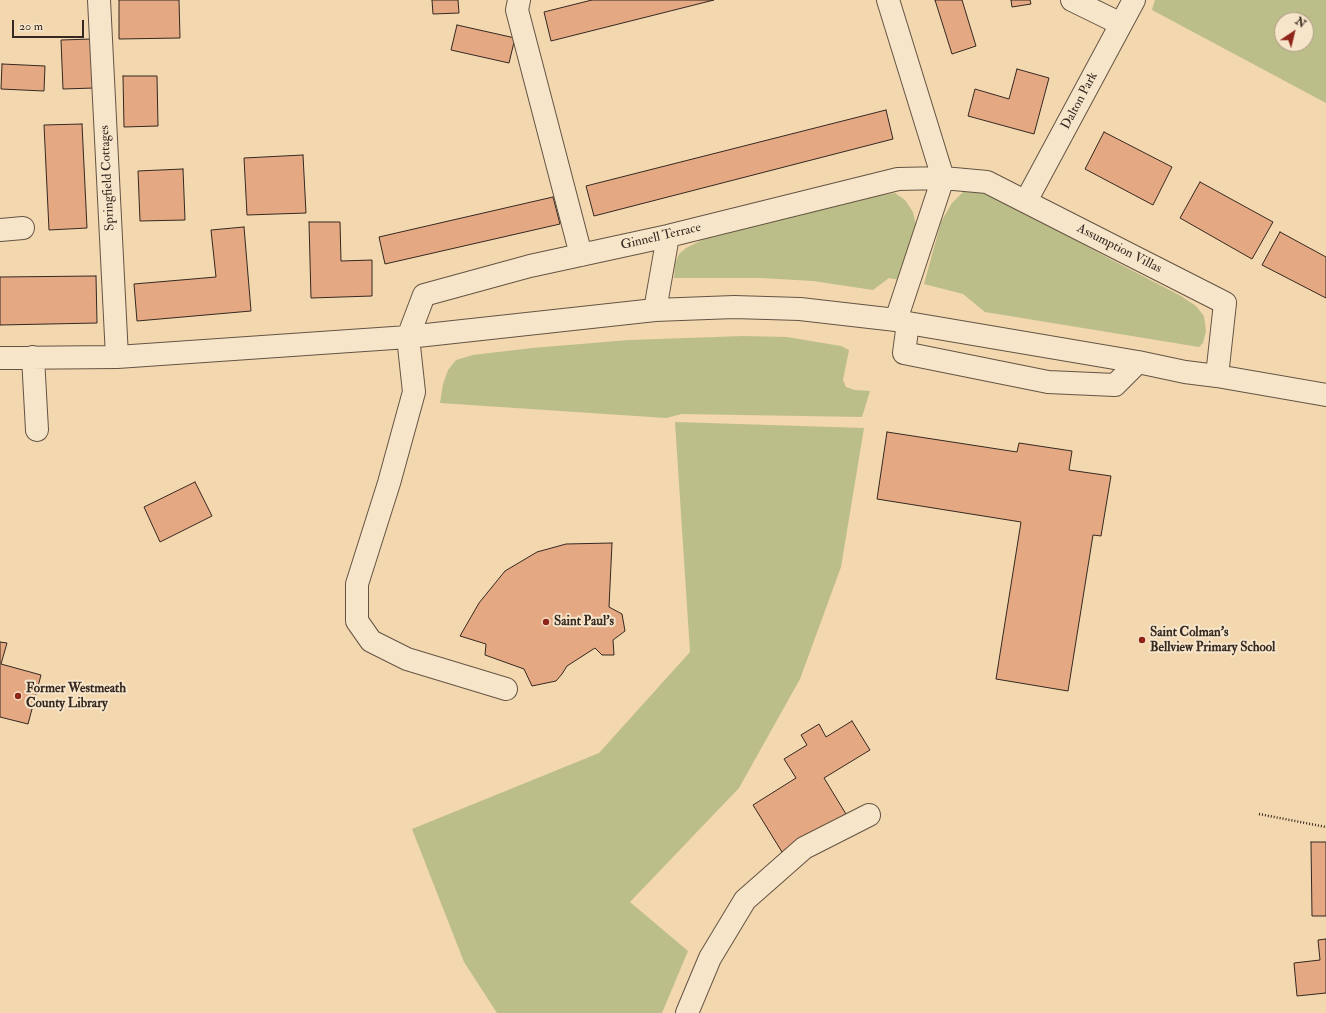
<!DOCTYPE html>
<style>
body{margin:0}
#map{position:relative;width:1326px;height:1013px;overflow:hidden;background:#f3d7ae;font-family:"IM FELL Double Pica",serif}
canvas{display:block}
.north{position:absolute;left:1274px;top:12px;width:40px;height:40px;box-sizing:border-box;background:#f7e5ca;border:1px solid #a99986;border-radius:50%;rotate:35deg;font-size:11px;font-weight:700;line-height:16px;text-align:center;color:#342821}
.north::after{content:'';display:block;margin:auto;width:14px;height:18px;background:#8f2418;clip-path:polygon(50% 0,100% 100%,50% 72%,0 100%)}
.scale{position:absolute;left:12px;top:20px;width:72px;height:18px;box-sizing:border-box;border:2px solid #342821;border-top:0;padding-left:5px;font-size:12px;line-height:14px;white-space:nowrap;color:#342821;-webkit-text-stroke:3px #f7e5ca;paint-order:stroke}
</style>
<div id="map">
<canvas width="1326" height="1013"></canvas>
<div class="north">N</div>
<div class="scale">20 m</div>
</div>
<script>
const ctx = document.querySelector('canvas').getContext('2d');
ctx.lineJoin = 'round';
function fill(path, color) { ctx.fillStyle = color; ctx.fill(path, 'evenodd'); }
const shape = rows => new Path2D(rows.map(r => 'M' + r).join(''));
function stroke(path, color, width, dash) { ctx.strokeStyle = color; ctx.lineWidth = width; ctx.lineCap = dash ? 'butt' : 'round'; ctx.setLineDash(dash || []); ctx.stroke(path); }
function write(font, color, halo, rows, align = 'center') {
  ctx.font = font + ' "IM FELL Double Pica",serif'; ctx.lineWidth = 4; ctx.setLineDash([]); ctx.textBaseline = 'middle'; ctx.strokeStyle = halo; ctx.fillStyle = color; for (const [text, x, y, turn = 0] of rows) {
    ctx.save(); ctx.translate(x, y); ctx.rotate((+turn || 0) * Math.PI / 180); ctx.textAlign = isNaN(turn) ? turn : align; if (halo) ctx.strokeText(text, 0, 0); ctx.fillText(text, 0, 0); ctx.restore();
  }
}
const green = shape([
 [1155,0,1326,0,1326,103,1152,10],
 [1282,20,1306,20,1306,44,1282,44],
 [977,191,991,195,1017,208,1110,259,1181,296,1196,306,1204,316,1206,331,1203,343,1199,347,985,312,963,294,924,284,941,222,952,203,963,192],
 [895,193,905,200,913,212,916,225,912,240,899,280,889,278,873,290,813,281,761,278,674,278,675,264,679,254,686,248,702,240,831,207,882,195],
 [743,336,787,337,841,346,849,350,843,380,846,387,855,390,870,391,862,417,682,414,666,418,440,403,443,384,448,370,456,360,473,355,532,348,629,340],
 [675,422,864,428,841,567,800,679,739,788,630,902,688,951,662,1013,497,1013,464,962,412,829,599,753,690,652]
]);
const building = shape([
 [119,0,179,0,180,38,119,39,119,0],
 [432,0,458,0,459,13,433,14,432,0],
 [592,0,714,0,551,41,544,12,592,0],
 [935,0,962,0,976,46,952,54,935,0],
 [1011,0,1030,0,1031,4,1012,7,1011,0],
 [457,25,515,38,509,63,451,50,457,25],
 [92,39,94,88,63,89,61,40,92,39],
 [2,64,45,66,44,91,1,89,2,64],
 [1017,69,1049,78,1034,134,968,116,975,89,1009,99,1017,69],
 [123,76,157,76,158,126,124,127,123,76],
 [886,110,893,139,594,216,586,186,886,110],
 [82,124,87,228,49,230,44,125,82,124],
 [1104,132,1172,167,1153,205,1085,169,1104,132],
 [303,155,306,213,247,215,244,158,303,155],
 [183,169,185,220,140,221,138,171,183,169],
 [1200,182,1273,222,1252,259,1180,218,1200,182],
 [553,197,560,224,385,264,379,237,553,197],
 [309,222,340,222,341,261,372,260,372,296,311,298,309,222],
 [244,227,251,311,137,321,134,284,216,277,211,230,244,227],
 [1280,232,1326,257,1326,298,1262,265,1280,232],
 [96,276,97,323,0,325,0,277,96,276],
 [887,432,1017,452,1019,443,1072,451,1069,470,1111,476,1101,536,1093,535,1068,691,996,679,1021,522,877,499,887,432],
 [195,482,212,516,160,542,144,507,195,482],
 [612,543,609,607,622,614,625,631,613,640,614,655,602,655,595,648,567,666,562,674,556,681,532,686,524,669,485,655,486,644,460,636,479,603,505,571,537,552,566,544,612,543],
 [0,642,7,643,1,664,41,675,28,724,0,717,0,642],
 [852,721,870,750,824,778,846,814,782,852,753,805,796,778,784,759,807,745,801,735,819,724,826,737,852,721],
 [1311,842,1326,842,1326,916,1312,916,1311,842],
 [1326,939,1326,993,1297,996,1294,963,1320,960,1318,940,1326,939]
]);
const path = shape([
 [1259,814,1326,827]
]);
const minor = shape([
 [99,0,117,357],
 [519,0,517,10,581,255],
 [888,0,943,178,896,320],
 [1072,0,1121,24],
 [1026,201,1134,0],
 [0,230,23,228],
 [655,310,668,236],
 [908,323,904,353,1048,382,1115,385,1138,362],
 [33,357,37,430],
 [0,358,117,357,408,337,655,310,734,307,800,309,896,320,908,323,1138,362,1185,372,1217,376,1326,395],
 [506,689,407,659,371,641,357,621,357,584,389,483,414,392,408,337,424,295,530,266,668,236,898,179,943,178,987,182,1225,303,1217,376],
 [687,1013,710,958,745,900,804,848,869,815]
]);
const markers = [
 [546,622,4,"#8f2418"],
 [1142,640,4,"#8f2418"],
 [18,696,4,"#8f2418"]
];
const streetNames = [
 ["Dalton Park",1080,101,-62],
 ["Springfield Cottages",108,178,-93],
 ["Ginnell Terrace",661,237,-13],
 ["Assumption Villas",1119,249,27]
];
const poiNames = [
 ["Saint Paul's",554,622],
 ["Saint Colman's",1150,633],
 ["Bellview Primary School",1150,648],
 ["Former Westmeath",26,689],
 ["County Library",26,704]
];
fill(green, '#bcbe89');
fill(building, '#e4a983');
stroke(building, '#342821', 1);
stroke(minor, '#645444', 24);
stroke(path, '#342821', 2.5, [1, 2]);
stroke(minor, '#f7e5ca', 22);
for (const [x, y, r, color] of markers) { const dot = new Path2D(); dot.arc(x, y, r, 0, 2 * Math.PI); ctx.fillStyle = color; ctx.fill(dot); stroke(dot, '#f7e5ca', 1.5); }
write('13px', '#342821', '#f7e5ca', streetNames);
write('bold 13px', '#342821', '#f7e5ca', poiNames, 'left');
</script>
